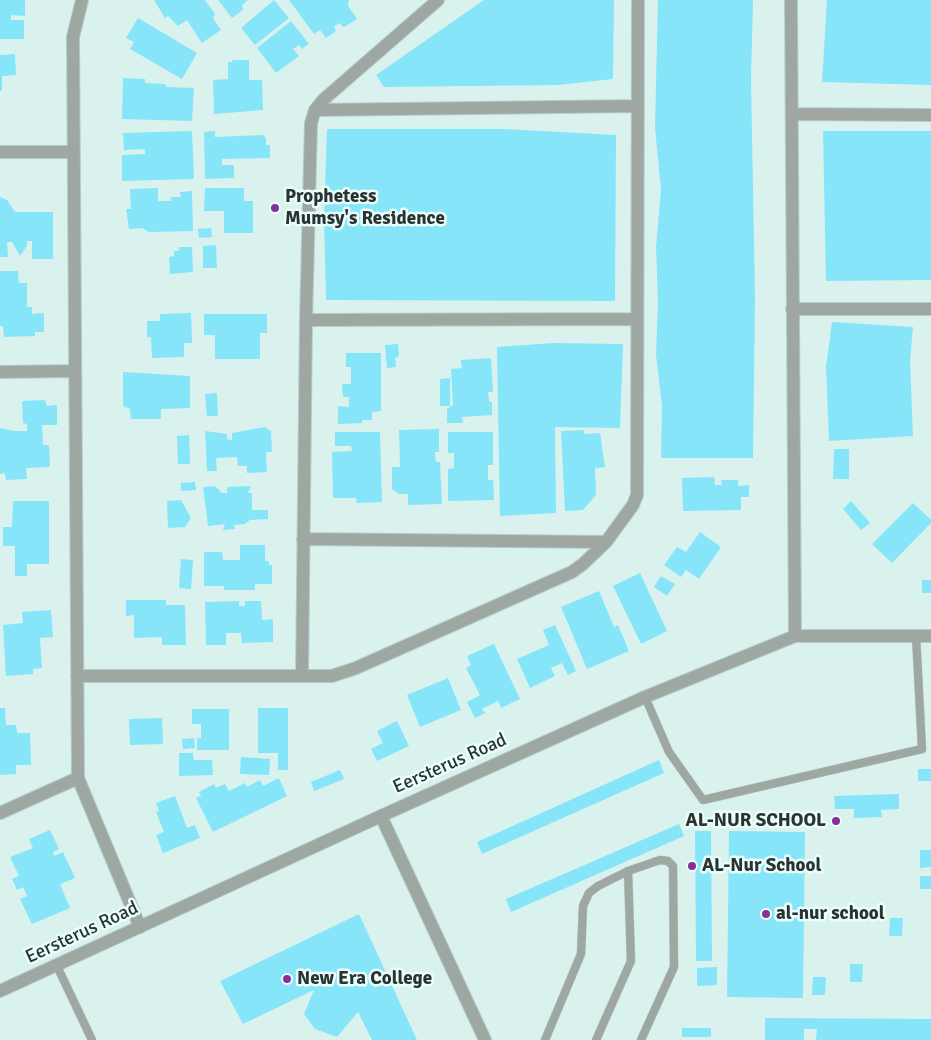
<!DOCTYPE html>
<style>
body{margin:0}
canvas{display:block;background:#d9f2ee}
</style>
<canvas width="931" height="1040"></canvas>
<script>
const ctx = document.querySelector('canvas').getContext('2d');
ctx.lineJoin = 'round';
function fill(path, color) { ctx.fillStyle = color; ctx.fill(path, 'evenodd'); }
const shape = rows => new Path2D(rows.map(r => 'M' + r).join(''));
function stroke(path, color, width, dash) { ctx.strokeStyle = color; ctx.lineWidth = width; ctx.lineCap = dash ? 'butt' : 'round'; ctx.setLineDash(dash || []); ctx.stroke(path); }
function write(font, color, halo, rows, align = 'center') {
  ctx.font = font + ' Signika,sans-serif'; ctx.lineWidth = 5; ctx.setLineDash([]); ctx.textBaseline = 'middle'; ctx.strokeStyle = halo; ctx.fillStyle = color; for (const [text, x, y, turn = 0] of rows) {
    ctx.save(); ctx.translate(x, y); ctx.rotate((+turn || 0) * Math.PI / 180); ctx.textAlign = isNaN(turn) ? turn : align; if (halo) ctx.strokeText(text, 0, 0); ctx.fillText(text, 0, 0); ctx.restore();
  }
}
const building = shape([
 [0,0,25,0,25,16,11,15,11,20,24,20,24,39,0,39],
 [154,0,205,0,215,14,213,18,221,30,202,43,187,20,178,26,168,16,165,18],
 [218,0,248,0,242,5,243,10,232,18],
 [274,0,289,18,255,45,241,28],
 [289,0,349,0,348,6,357,19,344,27,339,23,334,27,336,31,326,38,320,30,314,34],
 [484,0,614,0,613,79,558,85,384,87,376,75],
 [658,0,753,0,751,79,755,298,753,458,661,458,662,406,656,355,658,303,656,247,661,190,655,128],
 [827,0,931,0,931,85,822,82],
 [138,18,197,53,182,79,130,49,134,42,126,38],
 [291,21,309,44,302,49,299,45,293,49,299,56,276,73,257,48],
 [15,54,16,75,2,76,2,91,0,91,0,55],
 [232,60,249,60,249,80,262,80,263,110,214,114,213,80,228,79,228,62,233,62],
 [123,78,145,79,145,83,165,84,167,87,194,88,192,121,122,119],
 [327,129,503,129,616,135,615,301,326,300,324,219],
 [192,131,194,179,122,181,122,155,145,154,145,149,124,150,123,133],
 [215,131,215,137,263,135,266,138,266,145,270,145,270,158,222,159,222,165,234,165,234,178,205,179,204,132],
 [823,131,931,131,931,280,826,281],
 [158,188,158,201,171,201,171,197,181,197,180,192,192,191,193,231,149,232,142,228,129,229,126,209,131,209,130,189],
 [205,188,244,188,244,201,253,201,253,233,224,233,224,211,204,211],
 [0,197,7,200,15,212,53,212,53,259,32,259,32,241,27,241,27,246,20,256,12,242,7,242,8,257,0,257],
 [211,228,212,237,199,238,198,229],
 [216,245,217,268,203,268,203,246],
 [179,247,192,247,193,272,170,274,169,257,174,256,174,251,179,251],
 [0,271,18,271,19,283,27,283,27,307,32,307,32,314,44,313,44,332,35,332,35,336,4,337,3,326,0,326],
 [191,313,192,343,184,343,184,357,152,358,151,337,147,337,147,321,160,321,160,314],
 [204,314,267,314,267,333,260,333,260,359,215,359,215,335,204,335],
 [832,322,913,327,910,361,913,436,829,441,826,367],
 [554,343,623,344,620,428,555,427,556,513,500,516,497,347],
 [398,344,399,356,395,358,396,367,387,368,385,345],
 [346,353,381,353,381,411,372,412,372,420,362,420,362,423,338,424,338,406,349,407,349,397,343,397,342,384,351,384,351,367,346,367],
 [491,358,493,392,488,392,489,401,492,402,492,415,462,417,463,423,447,423,447,409,453,405,451,369,462,368,461,360],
 [123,372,190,376,190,408,161,409,161,419,131,419,130,409,123,406],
 [450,378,450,406,440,406,440,379],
 [217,393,218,416,207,416,205,394],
 [45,400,47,406,57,405,57,425,42,425,43,445,49,445,50,467,26,468,27,479,6,480,5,473,0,474,0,428,14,431,27,431,27,424,23,423,22,401],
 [265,427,271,431,272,452,266,452,267,472,247,473,247,466,238,466,237,457,216,458,217,471,207,471,205,431,227,434,227,439,232,440,232,433],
 [439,429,439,452,435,452,436,462,440,462,442,504,408,505,408,494,399,494,392,489,392,467,400,467,399,430],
 [584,430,584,434,600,433,605,467,595,468,596,495,583,510,565,511,561,431],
 [335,432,380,432,382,502,357,503,356,498,333,498,332,452,352,451,351,446,335,446],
 [448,432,493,432,493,465,488,465,488,480,493,480,494,500,448,501,448,469,454,468,454,453,448,453],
 [189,435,190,464,178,464,177,436],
 [834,449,849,449,849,479,833,479],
 [714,477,715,485,722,485,721,480,738,480,738,486,749,485,749,497,741,497,741,510,683,511,682,478],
 [195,482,196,490,181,491,181,483],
 [215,486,222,493,227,493,227,487,251,486,248,493,252,493,252,510,268,510,268,519,250,520,245,524,234,525,235,529,223,530,225,524,208,526,203,487],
 [181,500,191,518,185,527,168,528,167,501],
 [13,501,49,501,49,564,27,564,27,576,15,576,15,546,3,546,3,527,12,527],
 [851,501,870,523,861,530,843,509],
 [913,503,931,520,931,523,892,563,872,544],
 [700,532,721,547,699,579,686,570,681,577,664,565,677,547,686,552],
 [240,545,265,545,265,561,269,561,269,565,272,565,272,584,255,584,255,590,224,590,224,586,204,586,204,552,222,552,223,560,240,560],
 [181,559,193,560,191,589,179,588],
 [640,573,667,631,641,644,613,586],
 [661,576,675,584,667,596,654,587],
 [922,580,931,580,931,593,922,593],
 [599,591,614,627,618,625,629,651,587,669,561,607],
 [126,600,166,600,166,605,185,605,186,645,162,645,162,637,134,638,134,615,126,616],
 [239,601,239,606,245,606,245,601,261,601,262,620,273,619,273,642,242,643,241,633,226,633,226,645,206,645,205,602],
 [51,610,53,637,40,638,42,668,33,669,33,674,6,676,3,625,23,623,22,612],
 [555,625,576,671,568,675,562,663,551,668,555,676,530,688,517,659,549,645,543,630],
 [494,644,520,699,501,708,498,701,482,709,485,713,475,718,467,702,480,695,466,668,471,665,467,656],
 [448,678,461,710,420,727,407,695],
 [0,708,5,708,6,725,16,725,17,733,30,733,31,765,16,765,16,774,0,775],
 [258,708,288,708,288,770,278,770,278,753,258,753],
 [192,709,229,709,229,750,197,750,197,738,201,738,201,724,192,724],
 [162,718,163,744,130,745,129,719],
 [397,721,409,746,377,761,371,749,383,743,377,731],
 [194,738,195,748,183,749,182,739],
 [179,753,193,753,194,760,212,760,213,775,179,776],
 [241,757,270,759,269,775,240,774],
 [659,760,664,773,482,854,477,842],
 [918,769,931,769,931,781,918,781],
 [340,770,344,779,314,791,311,782],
 [279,778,287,796,213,832,196,798,201,796,199,792,214,784,216,788,225,784,229,791,245,783,247,787,260,780,263,786],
 [899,794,899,809,881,810,882,817,854,818,854,809,835,809,834,796],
 [175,796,187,828,195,825,200,838,163,853,156,835,164,832,156,812,159,811,156,803],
 [679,824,684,836,511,912,506,899],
 [50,830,59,849,53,852,54,856,63,852,75,878,60,884,70,908,32,924,20,899,27,896,23,887,17,890,12,879,19,876,10,857,33,848,29,839],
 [695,831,711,831,712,961,696,961],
 [729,831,805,832,803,998,727,997],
 [920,850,931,850,931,867,920,868],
 [920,876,931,876,931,889,920,889],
 [359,914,417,1040,372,1040,358,1012,337,1037,315,1029,304,1014,314,990,243,1024,220,981],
 [890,918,903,918,902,936,889,936],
 [850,964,863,964,862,982,850,982],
 [717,967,717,985,697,986,697,968],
 [813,977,826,977,825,995,812,995],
 [765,1018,931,1019,931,1040,816,1040,817,1029,804,1029,804,1040,765,1040],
 [682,1028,711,1028,711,1037,682,1037]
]);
const service = shape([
 [645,697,669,752,703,800,922,749,916,636],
 [57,966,92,1040],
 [545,1040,581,954,583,906,589,893,598,886,628,871,660,860,668,861,673,866,674,967,641,1040],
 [596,1040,631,961,628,871]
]);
const minor = shape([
 [82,0,73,37,78,778,140,927],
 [791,0,795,636],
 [315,110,638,106],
 [792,114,931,115],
 [0,152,73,152],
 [792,309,931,309],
 [306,320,637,319],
 [0,372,73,371],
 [303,539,606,542],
 [77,676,332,676,356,668,572,572,583,564,606,542,633,505,637,495,638,0],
 [302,676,306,320,311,123,315,110,323,100,438,0],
 [0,813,78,778],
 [381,816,485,1040]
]);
const tertiary = shape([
 [0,991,381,816,645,697,795,636,931,636]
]);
const markers = [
 [275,208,5,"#8a2e99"],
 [836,821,5,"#8a2e99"],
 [692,866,5,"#8a2e99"],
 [766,914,5,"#8a2e99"],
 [287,979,5,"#8a2e99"]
];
const poiNames = [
 ["Prophetess",285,197],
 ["Mumsy's Residence",285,219],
 ["AL-NUR SCHOOL",826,821,"right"],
 ["AL-Nur School",702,866],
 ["al-nur school",776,914],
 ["New Era College",297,979]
];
const streetNames = [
 ["Eersterus Road",450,764,-24],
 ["Eersterus Road",82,933,-25]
];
fill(building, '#87e5f9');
stroke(service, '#b6ccc8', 9);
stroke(minor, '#b6ccc8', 14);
stroke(tertiary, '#b6ccc8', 14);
stroke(service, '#9fa7a2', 8);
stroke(minor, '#9fa7a2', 12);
stroke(tertiary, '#9fa7a2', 12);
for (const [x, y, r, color] of markers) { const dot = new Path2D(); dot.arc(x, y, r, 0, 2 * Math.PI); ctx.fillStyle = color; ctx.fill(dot); stroke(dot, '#eafefb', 2); }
write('bold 19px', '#2a3332', '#eafefb', poiNames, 'left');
write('19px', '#2a3332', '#eafefb', streetNames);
</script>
